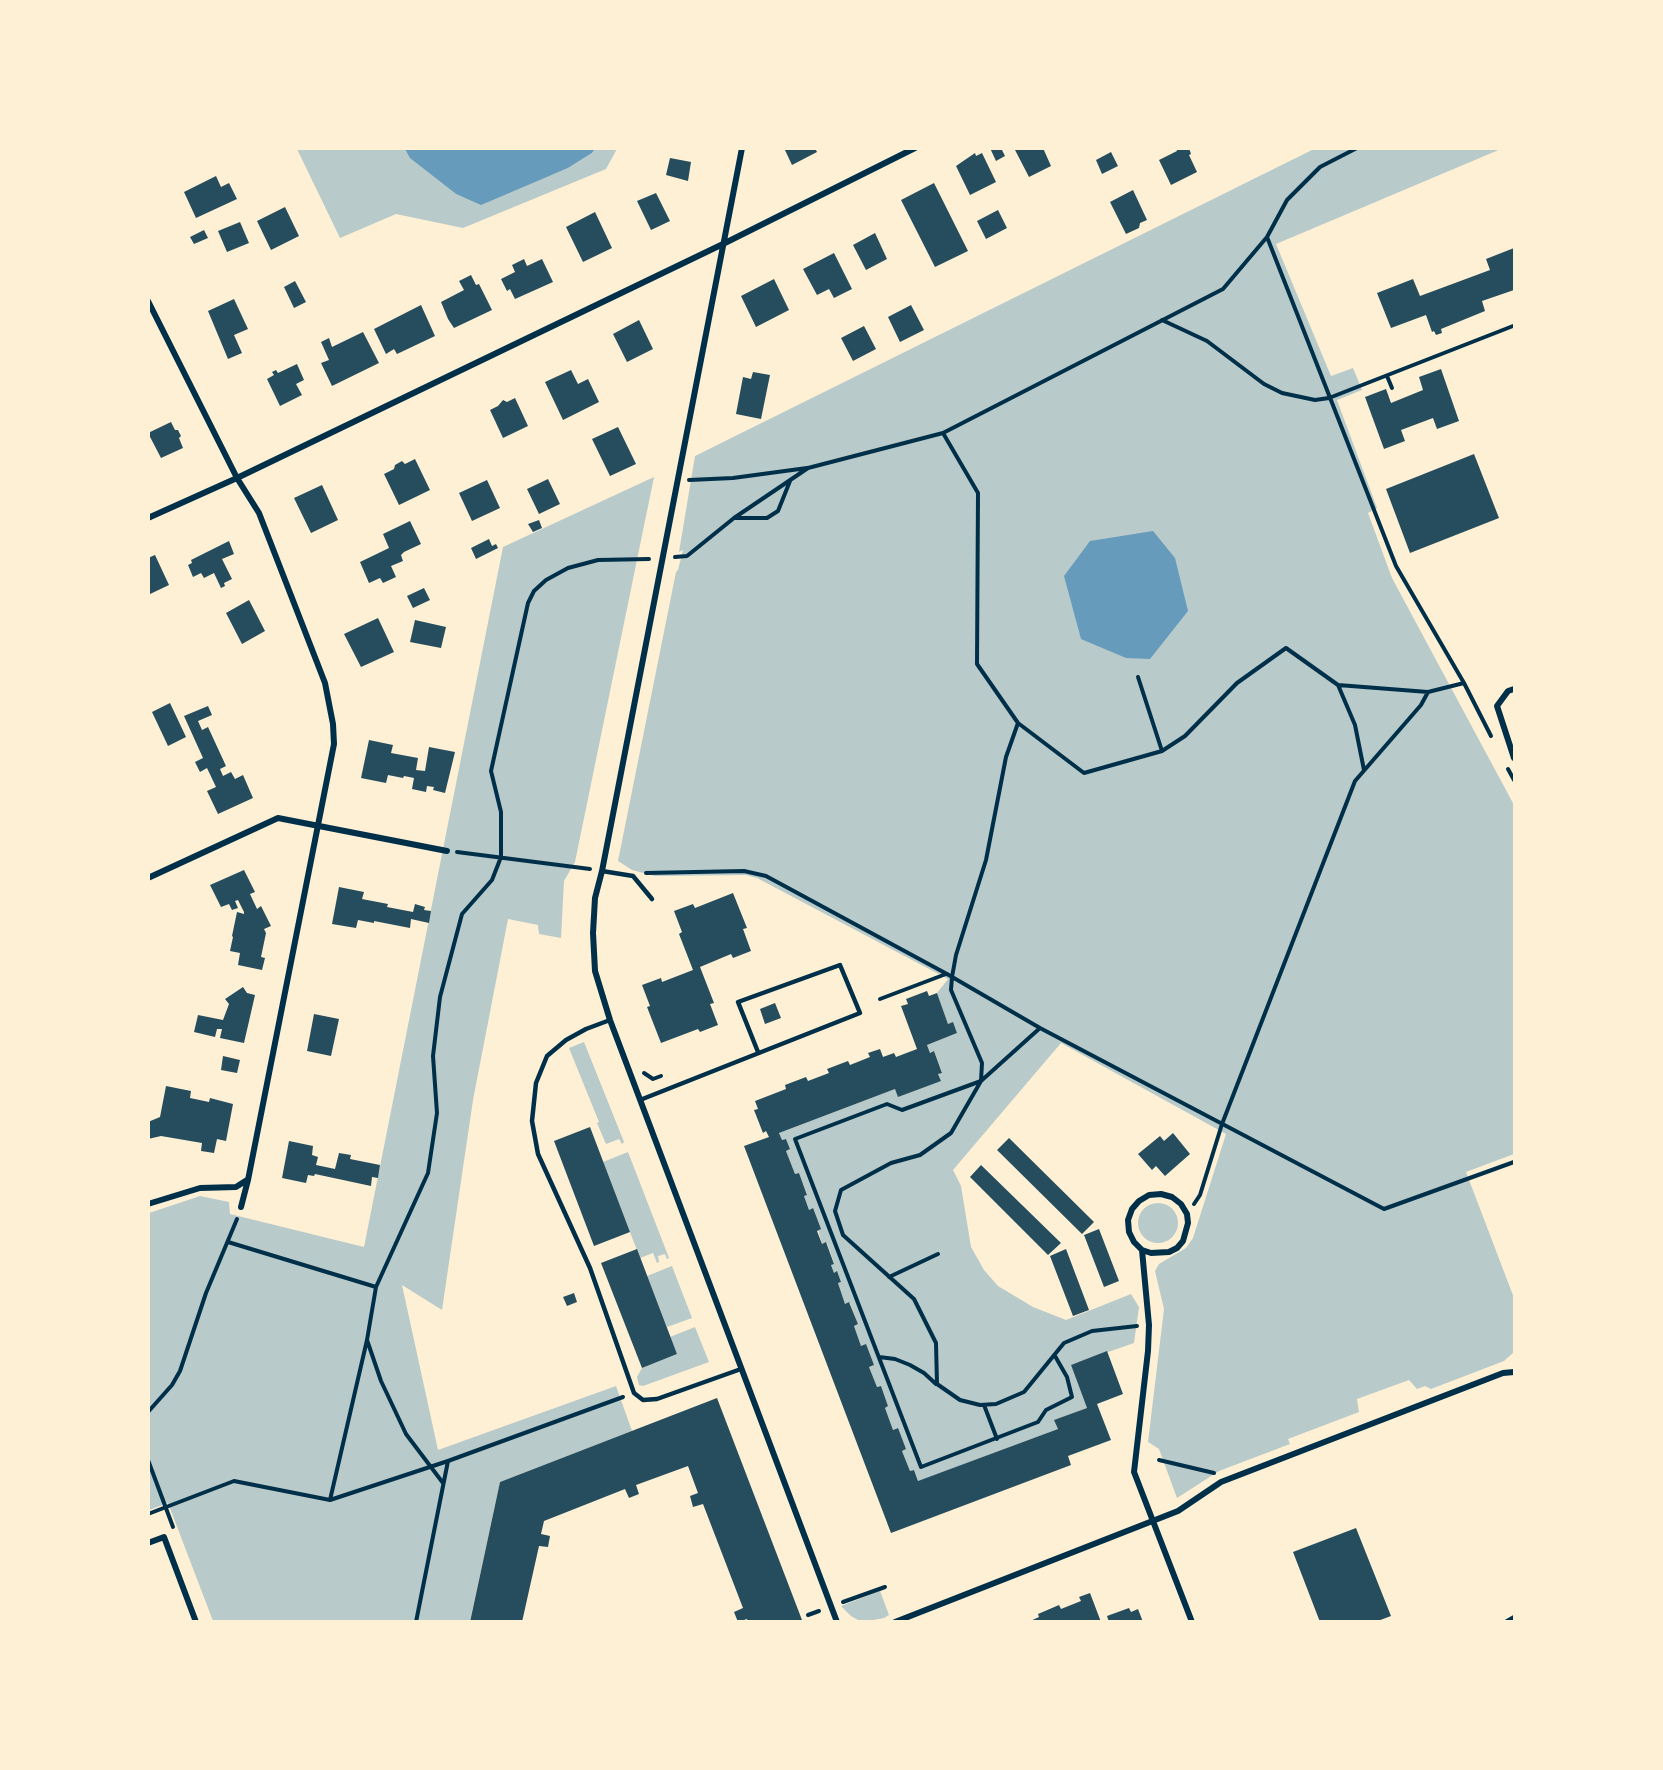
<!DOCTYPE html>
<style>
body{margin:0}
#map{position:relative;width:1663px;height:1770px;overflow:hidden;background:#fdf0d5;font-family:Montserrat,sans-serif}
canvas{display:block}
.frame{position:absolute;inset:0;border:150px solid #fdf0d5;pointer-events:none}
</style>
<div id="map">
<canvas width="1663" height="1770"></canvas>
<div class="frame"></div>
</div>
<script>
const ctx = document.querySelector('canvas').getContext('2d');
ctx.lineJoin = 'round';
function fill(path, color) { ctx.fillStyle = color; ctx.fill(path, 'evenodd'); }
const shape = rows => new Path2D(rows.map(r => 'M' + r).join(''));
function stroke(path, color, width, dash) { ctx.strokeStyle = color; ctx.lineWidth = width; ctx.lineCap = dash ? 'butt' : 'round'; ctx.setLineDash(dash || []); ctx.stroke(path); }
const green = shape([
 [297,149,405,149,411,158,456,194,481,204,568,168,592,153,595,149,617,149,606,169,463,228,396,214,340,238],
 [1314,149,1501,149,1276,244,1331,376,1353,368,1362,390,1337,400,1377,508,1368,513,1392,578,1514,805,1514,1154,1466,1172,1514,1298,1514,1303,1513,1304,1514,1309,1514,1352,1504,1361,1431,1389,1425,1386,1417,1389,1409,1380,1357,1399,1359,1412,1288,1439,1290,1444,1219,1471,1177,1498,1159,1449,1148,1442,1164,1309,1155,1271,1159,1264,1186,1248,1193,1238,1226,1134,1061,1043,953,1170,961,1186,971,1247,984,1270,998,1286,1033,1307,1066,1320,1131,1294,1139,1307,1134,1343,1071,1365,1087,1408,1055,1420,1058,1429,914,1483,918,1480,914,1470,910,1471,902,1451,906,1449,897,1428,893,1430,885,1408,888,1406,881,1386,877,1387,869,1367,874,1365,861,1346,854,1326,858,1324,850,1303,845,1304,838,1283,841,1282,837,1272,834,1273,831,1265,834,1263,827,1243,822,1244,812,1208,809,1210,804,1196,807,1194,799,1173,795,1174,786,1151,790,1149,786,1139,782,1140,779,1133,895,1089,941,1081,938,1074,942,1072,934,1051,930,1053,927,1045,957,1033,953,1023,948,1024,937,993,948,979,757,878,746,875,655,876,632,870,618,861,676,572,678,570,683,550,679,552,695,456],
 [654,477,575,862,564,881,561,938,539,934,538,925,508,919,473,1100,442,1310,402,1285,438,1450,616,1386,632,1431,500,1482,470,1621,213,1621,168,1503,149,1510,149,1213,200,1196,229,1202,230,1214,364,1247,503,547],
 [584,1042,624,1142,622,1144,619,1139,606,1144,597,1123,599,1122,569,1048],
 [628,1152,669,1258,667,1259,665,1254,658,1256,659,1262,657,1263,653,1253,640,1258,603,1162],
 '1138 1223a20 20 0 1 1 40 0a20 20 0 1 1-40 0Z',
 [672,1266,692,1318,667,1327,647,1276],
 [695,1327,709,1362,643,1386,639,1385,637,1377,642,1368,677,1354,670,1337],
 [880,1591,889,1615,884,1618,868,1621,858,1620,851,1616,841,1606]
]);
const water = shape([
 [405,149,595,149,592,153,568,168,481,205,456,194,410,158],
 [1153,531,1175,558,1188,611,1150,659,1126,658,1081,639,1064,576,1090,541]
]);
const building = shape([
 [784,148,815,148,817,152,792,165],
 [990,148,1001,148,1005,156,996,161],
 [1014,148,1043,148,1051,166,1029,177],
 [1176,148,1189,148,1191,154,1189,155,1197,172,1171,185,1159,160,1177,151],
 [1111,152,1118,166,1102,174,1096,160],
 [975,153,976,156,982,153,996,182,970,195,956,166],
 [670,158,691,162,688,181,666,175],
 [216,176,221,187,229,183,237,199,196,218,184,192],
 [934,183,968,251,935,267,901,200],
 [1133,190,1147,220,1140,223,1139,228,1126,234,1110,202],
 [656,193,670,221,651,230,637,201],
 [285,207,299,236,271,250,257,221],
 [998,210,1007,228,986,239,977,221],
 [595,212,612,248,583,262,566,227],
 [240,222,249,243,227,252,218,231],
 [204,230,208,238,194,244,190,237],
 [875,233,887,259,866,270,853,245],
 [1514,248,1514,290,1482,301,1485,311,1441,329,1442,333,1436,335,1434,331,1432,332,1426,315,1391,328,1377,293,1413,279,1420,296,1490,270,1486,259],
 [834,253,852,289,834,298,829,289,817,295,803,269],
 [524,259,527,266,542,259,553,282,515,299,510,289,507,291,501,279,515,272,512,265],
 [471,275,476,285,479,284,492,310,454,328,448,319,441,302,464,290,459,281],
 [774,279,789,310,756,327,741,296],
 [295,281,306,302,294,308,284,287],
 [234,299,248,329,234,335,242,353,228,359,208,311],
 [421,305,435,336,397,354,394,349,386,354,374,329],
 [911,305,924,330,900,342,888,317],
 [639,320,653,349,627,362,613,334],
 [864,326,876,349,853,361,841,338],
 [363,332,379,363,332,386,321,363,329,360,321,342,329,338,332,347],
 [297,364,304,380,296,384,302,395,280,406,267,379,274,375,272,372,276,370,278,373],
 [1441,369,1459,421,1437,429,1433,418,1401,430,1405,441,1384,449,1365,397,1386,389,1391,403,1423,390,1419,377],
 [571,370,578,384,588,379,599,402,563,420,545,382],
 [753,372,770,375,761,419,736,414,743,377,751,379],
 [515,398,528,426,503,438,490,410,498,406,503,400,507,402],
 [171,422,175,430,178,430,181,436,179,438,183,448,161,458,148,433],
 [618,427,636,464,610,476,592,439],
 [1474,454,1499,518,1410,553,1386,489],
 [415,459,430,490,399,505,384,474,394,469,395,465,402,461,405,464],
 [548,479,560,504,539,514,527,489],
 [487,480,500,508,472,521,459,493],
 [322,485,338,520,311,533,294,498],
 [539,520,542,528,533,532,528,524],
 [410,521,421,544,404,552,401,555,403,561,391,566,396,577,383,583,380,578,369,583,360,562,389,548,383,534],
 [489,539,492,546,496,544,498,548,476,559,471,548],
 [229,541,234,554,222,559,232,579,224,583,225,586,221,588,214,573,204,578,201,573,193,577,188,565,192,563,191,560],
 [155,555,169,585,148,595,148,558],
 [424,588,430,600,413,608,407,596],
 [249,600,265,631,242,644,226,613],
 [378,618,394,652,361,667,344,634],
 [415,620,446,627,441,648,410,642],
 [170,703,186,737,168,746,152,712],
 [208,706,212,715,198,721,202,730,208,727,226,766,220,769,223,776,231,772,235,779,243,775,253,798,218,814,207,791,216,787,207,768,200,772,195,762,203,758,184,716],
 [369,740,393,745,391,753,418,758,416,770,425,771,429,747,455,752,445,793,433,790,434,787,427,786,426,792,412,789,414,778,404,776,403,778,388,775,386,783,361,778],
 [244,870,255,892,250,894,257,909,261,906,271,926,264,929,266,933,261,957,265,958,262,970,238,965,240,953,230,951,233,937,232,936,237,912,244,914,244,912,238,900,235,901,238,908,232,910,229,904,221,907,210,885],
 [339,887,364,892,362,899,388,904,387,907,413,912,415,904,425,907,424,910,431,911,429,923,411,919,410,928,374,921,374,923,358,920,356,928,332,924],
 [733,893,747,928,743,929,751,951,733,958,731,954,700,967,714,1003,710,1004,718,1025,700,1032,698,1029,661,1043,647,1007,650,1006,642,985,661,978,662,982,693,970,679,934,682,932,674,911,693,904,695,908],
 [243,987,247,993,255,995,244,1043,220,1038,222,1029,217,1029,215,1037,194,1032,198,1015,223,1020,229,1004,225,999],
 [927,991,929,996,937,993,948,1024,953,1022,957,1033,927,1045,930,1053,934,1051,942,1073,938,1074,941,1081,898,1097,895,1089,779,1133,782,1140,786,1139,790,1149,786,1151,795,1174,799,1173,807,1195,804,1196,809,1210,813,1208,821,1229,817,1231,822,1244,826,1242,834,1264,831,1265,834,1273,837,1271,841,1282,838,1283,845,1304,849,1302,858,1324,854,1326,861,1346,866,1344,874,1365,869,1367,877,1387,881,1386,888,1406,885,1408,893,1430,898,1428,906,1449,902,1451,910,1471,914,1470,918,1481,1058,1429,1054,1420,1087,1408,1071,1365,1107,1351,1123,1394,1097,1404,1111,1440,1068,1456,1071,1465,891,1533,744,1146,769,1137,766,1131,763,1133,754,1110,758,1109,755,1101,786,1089,785,1085,806,1077,808,1081,829,1073,827,1069,848,1061,850,1065,870,1057,868,1053,880,1049,883,1057,894,1053,896,1057,917,1049,901,1006,908,1004,906,999],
 [775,1003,781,1018,765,1024,760,1009],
 [314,1014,339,1019,331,1056,307,1051],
 [223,1056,240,1060,237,1073,221,1070],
 [166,1086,191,1091,190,1098,209,1102,210,1098,233,1104,226,1141,217,1139,214,1153,201,1151,202,1143,161,1136,148,1139,148,1122,160,1117],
 [590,1127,630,1232,594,1246,554,1141],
 [1173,1133,1190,1154,1165,1176,1156,1166,1152,1170,1138,1154,1160,1136,1164,1141],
 [1009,1138,1094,1222,1082,1234,997,1150],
 [289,1141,313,1146,312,1155,318,1157,316,1165,335,1169,339,1153,351,1155,350,1159,380,1165,378,1178,372,1177,371,1186,315,1174,314,1176,308,1175,306,1183,282,1178],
 [981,1165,1061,1243,1048,1255,970,1177],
 [1099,1229,1119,1281,1104,1287,1084,1235],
 [637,1249,677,1354,642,1368,601,1263],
 [1066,1249,1089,1310,1073,1316,1050,1256],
 [574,1293,577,1302,567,1306,563,1297],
 [717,1398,802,1620,798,1622,748,1622,747,1619,738,1622,734,1612,743,1608,703,1504,693,1507,690,1496,698,1493,688,1466,636,1485,639,1494,629,1498,625,1489,544,1521,541,1534,550,1536,548,1547,539,1546,522,1622,470,1622,500,1482],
 [1356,1528,1391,1616,1375,1622,1320,1622,1293,1552],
 [1090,1593,1101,1622,1028,1622,1039,1617,1038,1614,1059,1605,1061,1609,1081,1601,1079,1597],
 [1129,1608,1131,1612,1138,1609,1143,1622,1109,1622,1107,1616]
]);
const path = shape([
 [1267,237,1396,566,1464,683,1491,736],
 [1162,320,1207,341,1264,384,1282,393,1315,400,1329,398,1513,326],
 [1387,376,1392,388],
 [943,433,978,493,977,664,1018,723,1084,773,1162,751,1185,736,1237,683,1286,648,1338,685,1428,692],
 [689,480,733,478,807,468],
 [735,518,767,518,778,511,790,481],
 [675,557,687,556,734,518,808,468,943,433,1223,289,1267,237,1287,200,1320,167,1357,148],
 [1138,677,1162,751],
 [1338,685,1355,725,1364,770],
 [1018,723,1006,757,986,860,956,955,952,977,951,990,982,1063,981,1081,951,1133,920,1155,891,1163,841,1190,835,1211,843,1235,914,1299,936,1343,937,1384,960,1400,980,1405,996,1404,1024,1392,1064,1343,1092,1331,1137,1326],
 [1508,769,1514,780],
 [457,852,590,869],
 [646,873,744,871,766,876,947,974,1040,1028,1384,1209,1514,1162],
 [880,999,946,974],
 [1040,1028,981,1081,902,1110,887,1104,795,1139,921,1467,1038,1422,1046,1410,1072,1397,1067,1377,1055,1356],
 [644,1073,653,1079,661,1076],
 [1194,1204,1200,1195,1222,1124,1355,781,1421,705,1428,692,1464,683],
 [228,1242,376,1287],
 [889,1277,938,1254],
 [367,1340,381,1381,406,1434,443,1483],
 [879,1357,895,1359,910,1365,924,1373,936,1384],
 [984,1405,997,1439],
 [148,1412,172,1385,180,1371,206,1293,237,1219],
 [148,1460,173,1527],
 [1159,1460,1214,1473],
 [330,1500,367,1340,376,1287,428,1173,437,1113,433,1056,440,997,462,914,492,880,501,857,501,812,491,771,528,603,534,591,546,580,568,568,598,560,649,559],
 [148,1514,234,1481,330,1500,448,1461],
 [843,1602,885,1587],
 [808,1615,819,1611],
 [416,1622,448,1461,623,1397]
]);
const service = shape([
 [602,871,633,876,652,899],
 [610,1020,586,1029,566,1040,547,1056,536,1083,532,1121,538,1154,590,1268,634,1393,643,1400,657,1399,741,1369],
 [640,1100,860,1013,840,965,738,1002,758,1052]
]);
const minor = shape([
 [742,148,602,871,595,898,593,933,595,971,610,1020,837,1622],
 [148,301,237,478,259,513,325,683,333,724,334,744,248,1180,241,1207],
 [148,518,237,478,723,244,915,148],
 [1514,689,1508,691,1497,706,1514,758],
 [148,878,278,818,447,851],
 [148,1204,200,1188,236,1187,247,1180],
 [1142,1250,1151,1253,1169,1252,1177,1248,1183,1241,1188,1223,1187,1214,1181,1204,1172,1197,1161,1194,1149,1195,1139,1201,1132,1209,1128,1220,1129,1232,1134,1242,1142,1250,1149,1325,1148,1351,1134,1472,1192,1622],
 [148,1543,164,1537,196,1622],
 [895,1622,1178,1511,1221,1482,1503,1373,1514,1372],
 [1507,1622,1514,1618]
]);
fill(green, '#b9caca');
fill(water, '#669bbc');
fill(building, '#264d5e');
stroke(path, '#003049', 4);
stroke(service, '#003049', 4.5);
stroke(minor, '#003049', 6);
</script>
